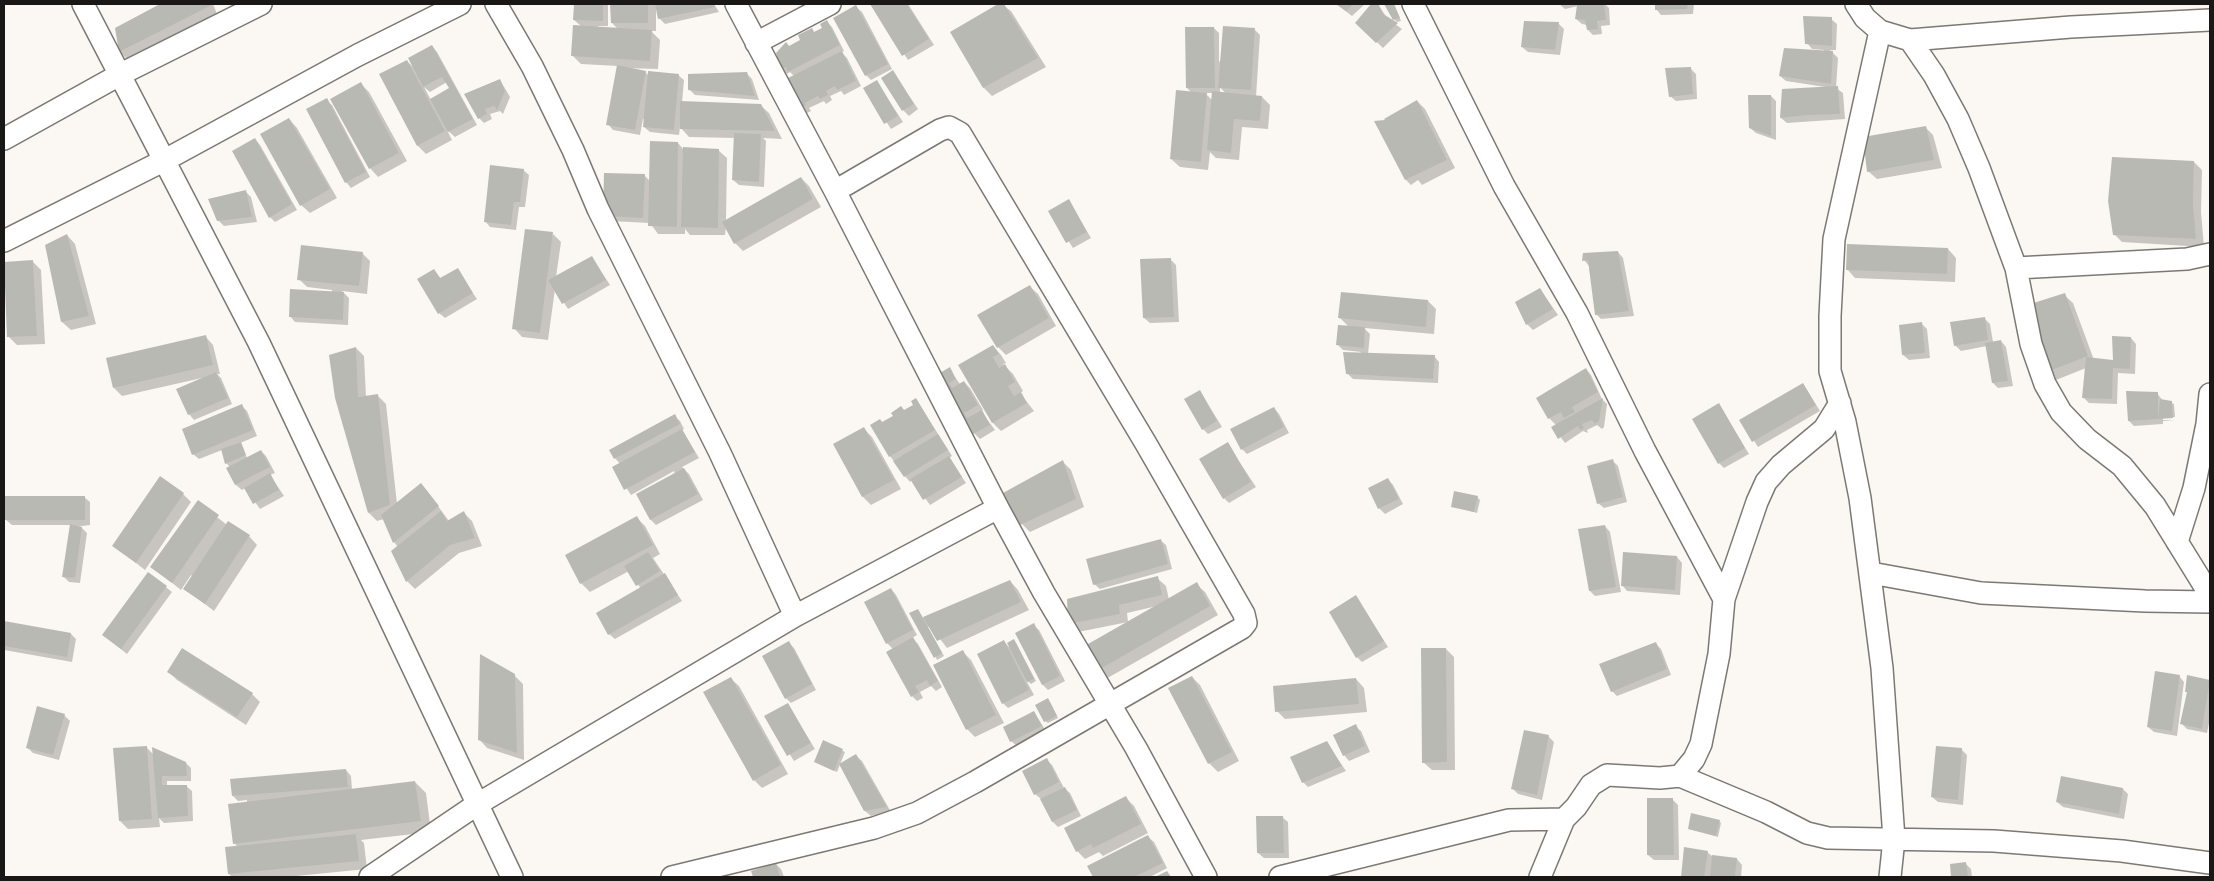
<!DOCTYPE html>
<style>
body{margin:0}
#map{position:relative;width:2214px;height:881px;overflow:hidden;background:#fbf7f2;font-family:"Varela Round",sans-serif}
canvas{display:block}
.frame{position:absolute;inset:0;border:5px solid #191816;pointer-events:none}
</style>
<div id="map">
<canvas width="2214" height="881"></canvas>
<div class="frame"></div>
</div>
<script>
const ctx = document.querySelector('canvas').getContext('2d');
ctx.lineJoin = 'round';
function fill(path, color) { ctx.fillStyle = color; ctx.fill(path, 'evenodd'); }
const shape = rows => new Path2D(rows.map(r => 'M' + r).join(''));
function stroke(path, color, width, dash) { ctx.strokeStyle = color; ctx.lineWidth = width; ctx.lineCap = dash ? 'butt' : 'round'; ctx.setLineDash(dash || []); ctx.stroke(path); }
const shadow = shape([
 [163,4,213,4,217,14,128,60,120,52,116,29],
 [575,4,608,4,608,26,598,26,598,28,618,29,612,23,611,4,714,4,719,12,665,24,660,19,656,7,656,31,651,31,660,40,658,69,625,68,645,72,649,76,678,75,684,80,682,103,760,105,769,113,782,139,763,138,766,141,764,187,739,185,733,180,735,138,689,137,680,127,679,135,650,132,644,127,645,119,643,119,640,135,613,130,608,124,618,66,581,64,572,55,582,27,574,20],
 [871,4,908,4,934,45,908,60],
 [1001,4,1011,11,1046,67,992,96,984,88,951,32],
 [1336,4,1365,4,1352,16],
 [1373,4,1378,4,1387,18,1402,29,1383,48,1357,23],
 [1385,4,1394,4,1401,21,1397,22,1394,19],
 [1559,4,1605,4,1609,8,1610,25,1601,26,1602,34,1593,35,1588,30,1587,25,1582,24,1576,19,1578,6,1565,9],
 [1656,4,1694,4,1693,14,1661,15,1656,9],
 [856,7,862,12,892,69,871,80,866,75],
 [1831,19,1837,24,1836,50,1830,50,1838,58,1836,88,1843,93,1845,119,1787,123,1781,118,1825,87,1786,81,1780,76,1824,52,1824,50,1812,49,1807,43],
 [827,22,832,27,844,51,841,52,847,58,861,86,844,95,841,91,830,96,832,100,826,104,824,101,809,108,811,111,805,114,800,108,794,76,790,72,787,74,782,69,790,47,823,28],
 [1525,22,1559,24,1564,29,1560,55,1528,52,1522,47],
 [1214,28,1219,33,1219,62,1255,30,1260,35,1256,97,1262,97,1270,105,1268,129,1242,127,1239,160,1216,158,1210,152,1208,170,1180,167,1171,159,1192,93,1187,88],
 [1220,87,1226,94,1220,93],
 [1205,93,1213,93,1212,100],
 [432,46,437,52,477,125,455,137,447,130,452,140,426,154,418,146,381,75,407,61,413,67],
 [447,82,451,89,431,100,424,87,430,92],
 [1691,69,1696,74,1697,99,1676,101,1670,96],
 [893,72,918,109,909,116,903,110],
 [746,73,752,79,759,100,695,95,689,89],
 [500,80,510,97,503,114,500,111,490,114,492,119,484,123,479,118],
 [877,82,903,122,891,129,865,89],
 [360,83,369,92,407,161,378,177,370,168],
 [1771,96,1776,101,1776,140,1756,133,1750,128],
 [326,100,332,105,370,177,351,188,346,182],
 [1417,101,1425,109,1455,168,1422,185,1418,180,1411,185,1406,180,1376,122,1387,122],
 [289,119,297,128,337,198,310,213,301,205],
 [1925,127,1933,135,1942,168,1877,179,1868,171],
 [255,139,260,145,297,210,275,222,270,217],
 [678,143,683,149,718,150,727,158,726,221,801,178,809,186,821,207,743,251,735,243,726,226,725,235,690,235,685,229,685,234,658,234,650,223,610,221,644,175,651,182],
 [2194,162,2202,170,2201,212,2204,247,2122,242,2114,234],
 [523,170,529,175,525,207,519,207,516,230,490,227,485,221],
 [246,192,251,197,257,222,224,226,218,220],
 [1069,201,1091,238,1073,248,1050,212],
 [553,234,561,242,556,277,592,257,610,285,568,309,555,289,548,340,522,337,514,328],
 [67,235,75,244,96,324,71,330,62,322,46,246],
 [1948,249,1956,258,1955,282,1855,278,1847,269],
 [1618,252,1623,258,1634,316,1601,319,1596,314,1589,266,1584,260],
 [362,253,370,261,367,294,342,291,349,298,348,325,295,322,290,316,332,292,332,290,307,287,299,279],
 [1170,259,1176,265,1179,322,1150,323,1144,318],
 [33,262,41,270,45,344,17,345,8,336],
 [434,270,441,279,457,270,477,299,445,318,439,313],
 [1029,286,1038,294,1056,326,1006,355,998,347],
 [1540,289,1558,315,1533,330,1527,324,1517,303],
 [2064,295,2073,303,2094,360,2114,361,2131,338,2136,344,2135,374,2118,373,2117,404,2089,403,2084,398,2086,368,2056,380,2048,372],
 [1428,301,1436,309,1434,334,1364,328,1370,334,1368,354,1434,356,1439,362,1438,383,1353,379,1347,373,1361,352,1343,350,1338,345,1349,327,1340,318],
 [1984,318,1990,324,1993,342,2001,341,2006,347,2013,386,1998,388,1993,383,1987,346,1961,351,1955,345],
 [1921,323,1927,329,1930,358,1909,360,1903,355],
 [205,336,213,345,220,374,217,374,221,378,232,404,194,420,189,414,202,378,122,396,114,388],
 [993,346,1001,355,1006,363,1003,364,1013,374,1023,391,1020,393,1034,411,1001,431,991,421],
 [356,348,364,356,366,397,378,396,386,404,397,504,426,490,449,521,464,513,472,521,482,546,459,553,415,589,407,581,398,547,394,542,384,519,377,521,369,513,336,398],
 [949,369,960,384,964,382,970,388,983,410,981,411,995,430,980,439,974,433,940,374],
 [1586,369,1591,375,1602,399,1607,404,1604,427,1602,429,1597,425,1587,430,1588,433,1583,431,1565,443,1553,427,1556,425,1549,418],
 [1803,384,1820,411,1758,447,1741,420],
 [1200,391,1222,427,1208,434,1203,429],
 [2157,393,2163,401,2174,404,2175,417,2163,417,2163,420,2175,420,2163,421,2163,424,2134,426,2129,421],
 [916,399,952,456,949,458,966,483,930,505,912,480,910,482,905,476,890,456,883,423,915,405],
 [1719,405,1749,454,1724,468,1719,463],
 [242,406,247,411,257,436,240,443,247,458,261,451,266,456,275,473,270,475,284,496,260,509,245,488,242,490,236,485,228,468,230,467,226,463,222,450,199,459,193,454],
 [1274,408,1279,414,1289,433,1247,454,1242,449],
 [674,416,680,421,684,429,682,430,699,458,682,467,689,474,703,500,656,525,651,520,637,494,675,474,674,471,631,495,613,467,620,464,615,458],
 [864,429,872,437,901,489,871,505,863,497,834,445],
 [1227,443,1256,487,1229,503,1224,498],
 [1612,460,1618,466,1627,502,1604,508,1598,503],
 [1063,462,1071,470,1084,507,1030,532,1022,524],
 [1388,479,1393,485,1403,504,1385,514,1379,508,1369,489],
 [183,494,191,502,145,570,114,546],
 [84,497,90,502,90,525,74,527,82,528,87,533,80,583,69,582,63,576,71,525,12,525,6,520],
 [1477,497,1480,500,1477,513,1452,506],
 [198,502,227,525,249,536,257,545,214,611,185,589,193,577,191,575,181,590,152,567],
 [637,518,645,526,660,554,653,558,682,601,615,639,609,634,641,589,629,571,590,592,581,583,566,556],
 [1605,526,1610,532,1621,592,1595,596,1590,591,1580,530],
 [1160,540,1166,545,1172,569,1100,589,1094,584],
 [1677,557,1682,563,1680,595,1627,591,1622,585],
 [148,573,172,592,127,654,103,635],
 [1157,578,1166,586,1169,600,1196,584,1205,592,1218,615,1104,680,1096,671,1157,606,1127,613,1128,622,1078,632,1070,623],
 [1010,581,1018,590,1029,610,947,648,930,626,928,627,944,656,937,660,918,610,923,618],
 [891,589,896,595,917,635,912,638,918,644,942,687,936,691,931,686,920,692,923,698,917,701,912,696,893,649,887,643],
 [1356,597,1388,647,1362,662,1357,657],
 [4,622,71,634,76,639,72,662,4,650],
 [1033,625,1039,630,1065,681,1048,690,1043,685,1017,634],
 [1004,642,1011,649,1016,643,1036,681,1031,684,1026,680,1034,695,1008,708,1003,703],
 [789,643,794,648,816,690,791,703,786,698],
 [1655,643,1661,649,1671,675,1617,696,1612,691],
 [1446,649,1454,657,1455,770,1432,770,1423,762],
 [963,652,971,660,1004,723,975,737,967,729],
 [169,672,252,694,260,702,246,725,177,680],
 [514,675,523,684,524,760,487,748,479,739],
 [2179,676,2184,682,2177,736,2154,732,2148,727],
 [1192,677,1200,685,1239,761,1218,772,1209,763,1170,688],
 [2188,677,2210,681,2210,718,2207,733,2187,729,2182,724,2188,694,2186,691],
 [730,678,739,686,788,774,762,788,754,780],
 [1356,679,1364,688,1367,712,1285,719,1277,711],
 [1050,702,1058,718,1048,723,1045,721],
 [787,704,815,749,794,761,766,717],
 [1034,712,1046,731,1017,746,1011,741],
 [64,715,70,721,59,760,33,753,27,747],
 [1355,726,1361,731,1370,752,1349,761,1344,755],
 [1548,736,1554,742,1542,800,1518,794,1513,789],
 [824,742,845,752,837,772,815,762],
 [1326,742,1346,771,1308,787,1303,782],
 [146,747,154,755,186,763,191,768,191,781,167,781,167,786,186,786,192,791,193,821,164,823,159,818,160,827,128,829,120,821],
 [1961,749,1967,755,1963,805,1938,802,1932,797],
 [856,756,862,761,891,812,871,816,865,811],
 [1047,760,1052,765,1064,788,1070,793,1081,816,1058,827,1053,822,1041,799,1035,794],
 [346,770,351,776,352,790,415,782,426,793,431,832,361,840,364,843,367,869,286,877,232,877,229,874,226,848,238,847,235,844,247,803,247,800,238,801,233,796],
 [2123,789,2128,794,2124,819,2063,807,2057,802],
 [1126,798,1134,806,1148,833,1103,856,1099,852,1085,859,1077,851],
 [1673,800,1678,805,1679,860,1654,860,1648,855],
 [1282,817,1288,822,1289,858,1264,858,1258,853],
 [1719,821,1721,823,1718,837,1689,829],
 [1148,837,1154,842,1167,868,1150,877,1094,877,1089,867],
 [1685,849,1707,852,1712,856,1737,859,1742,865,1741,877,1682,877],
 [776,864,781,869,784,877,755,877,753,872],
 [1966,864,1971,869,1972,877,1952,877,1951,865]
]);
const building = shape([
 [160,4,209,4,210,6,119,52,115,28],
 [574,4,603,4,603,21,573,20],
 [610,4,648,4,648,23,611,23],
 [655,4,713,4,715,7,658,19],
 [870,4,907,4,929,39,902,56],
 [998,4,1004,4,1038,58,983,88,950,32],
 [1336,4,1354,4,1346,11],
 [1371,4,1378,4,1383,14,1398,23,1376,43,1355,23],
 [1384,4,1394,4,1400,18,1393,20],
 [1589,4,1604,4,1606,20,1597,21,1598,29,1587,30,1585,20,1575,19,1577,5],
 [1655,4,1688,4,1687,9,1655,10],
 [856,5,888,64,865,76,833,18],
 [1803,16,1832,17,1832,46,1805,44],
 [827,20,840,45,788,72,786,67,780,69,776,53,786,42,789,46,800,40,798,35,812,28,814,32,822,28,820,24],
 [1524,21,1559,22,1555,50,1521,47],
 [573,25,652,30,650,61,571,56],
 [1223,26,1255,28,1251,90,1218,88],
 [1185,27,1214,27,1215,88,1186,88],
 [432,45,473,119,448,132,430,99,449,88,442,77,423,87,408,58],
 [1784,48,1833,51,1831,84,1779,76],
 [842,51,856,81,837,90,835,86,826,91,828,95,820,99,818,96,805,103,806,105,799,109,784,80],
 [407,60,445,131,417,146,379,74],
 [617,65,646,71,635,130,606,125],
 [1691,67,1693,94,1669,97,1665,68],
 [893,70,914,104,902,111,881,78],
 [648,71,679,74,674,130,643,127],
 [747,72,755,96,688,90,688,74],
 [500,79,505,91,497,110,494,106,485,109,487,114,478,119,464,94],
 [877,80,898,116,884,124,863,88],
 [361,82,399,153,369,169,330,99],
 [1838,86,1840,114,1809,115,1780,118,1782,89],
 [1176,90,1207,93,1201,162,1170,159],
 [1212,91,1262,96,1260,121,1234,119,1231,153,1207,150],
 [1748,95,1771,95,1771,136,1749,128],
 [327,98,366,172,345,183,306,109],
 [1417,100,1447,160,1405,180,1374,121,1385,120,1384,119],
 [680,101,761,104,775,131,680,129],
 [289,118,330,189,300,206,260,134],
 [1926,126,1934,160,1867,172,1863,137],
 [734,133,761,134,759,182,732,180],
 [255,138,292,204,269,218,232,151],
 [650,141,678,142,677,227,648,226],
 [683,147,719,149,718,228,681,227],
 [2112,157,2194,161,2193,203,2196,239,2113,235,2108,201],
 [490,165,524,169,520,202,514,202,511,225,484,222],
 [604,173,645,174,643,218,603,216],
 [801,177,813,199,734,244,722,222],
 [246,190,252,217,217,221,208,199],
 [1069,199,1087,232,1066,243,1048,211],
 [525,229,553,232,540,333,512,329],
 [67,234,89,316,61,322,45,245],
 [1847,244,1948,248,1947,274,1846,270],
 [301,245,363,252,359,286,297,280],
 [1618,251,1629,311,1595,315,1588,260,1582,261,1583,253],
 [592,256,606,280,562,304,548,280],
 [1171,258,1174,317,1143,318,1140,259],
 [33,260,37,336,7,337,4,262],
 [458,268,473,293,438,314,417,279,434,269,440,278],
 [1030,285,1049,318,997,348,977,315],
 [1540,288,1553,309,1526,325,1515,302],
 [290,289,344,292,343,320,289,317],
 [1341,292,1428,300,1426,327,1338,318],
 [2065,293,2088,356,2047,372,2027,305],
 [1985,317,1988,340,1954,346,1950,322],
 [1922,322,1925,353,1902,355,1899,325],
 [1338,325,1365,327,1364,348,1336,345],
 [206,335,213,365,113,388,106,358],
 [2112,336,2131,337,2130,369,2113,368,2112,399,2082,398,2086,357,2113,360],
 [2001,340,2008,381,1992,383,1985,343],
 [993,345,999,354,993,357,999,368,1005,364,1015,382,1008,386,1014,396,1021,392,1027,403,992,423,958,365],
 [356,347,358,397,378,394,390,505,368,513,335,398,329,355],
 [1343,352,1435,355,1433,379,1346,374],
 [950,367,956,379,949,383,952,388,964,381,978,405,964,413,967,418,982,410,990,425,973,434,938,374],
 [1586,368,1598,392,1572,407,1575,412,1564,418,1561,412,1548,419,1536,398],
 [216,372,228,398,188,415,176,389],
 [1803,383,1816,405,1752,442,1739,420],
 [1200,390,1217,421,1202,430,1184,399],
 [2126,391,2158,392,2158,419,2128,421],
 [916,398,935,430,889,457,870,425,880,419,882,422,893,416,891,413,901,406,904,410,913,405,911,401],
 [1603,398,1599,421,1595,424,1592,420,1582,424,1584,428,1580,430,1578,426,1558,439,1551,427],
 [2160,399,2172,401,2173,418,2158,419],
 [1719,403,1745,448,1718,464,1692,419],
 [242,404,253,430,192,455,182,429],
 [1274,407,1284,427,1241,450,1230,429],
 [675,414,680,424,614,459,609,450],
 [864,427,894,480,862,497,833,444],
 [682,429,695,452,624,490,612,467],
 [938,434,948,450,904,477,893,461],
 [241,442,246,455,225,464,221,449],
 [1228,442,1251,482,1223,499,1199,459],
 [261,450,270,467,235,485,226,468],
 [949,456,962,477,923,500,910,479],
 [1613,459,1623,497,1597,504,1587,466],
 [1063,460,1076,499,1020,525,1003,493],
 [684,468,698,494,650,520,636,494],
 [270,473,279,490,253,504,244,488],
 [160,476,184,493,136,563,112,546],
 [1388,478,1399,499,1378,509,1368,488],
 [421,483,439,506,393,543,381,515],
 [1454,491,1478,496,1474,512,1451,507],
 [5,496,85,496,85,520,5,520],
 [198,500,219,515,172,583,150,567],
 [441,511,447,521,464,511,475,538,450,545,406,582,391,551],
 [637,516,653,545,580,584,565,555],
 [228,521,250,535,205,604,183,589],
 [70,524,82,527,75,578,62,577],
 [1605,525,1616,587,1589,591,1578,529],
 [1161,539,1168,564,1093,585,1086,559],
 [648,552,660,571,636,586,624,566],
 [1623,552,1677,556,1675,590,1621,586],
 [148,572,167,586,121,649,102,635],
 [665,573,678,595,608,635,596,613],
 [1158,576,1162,595,1119,605,1120,614,1068,624,1067,599],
 [1010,580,1021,602,937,641,923,617],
 [1197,582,1210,606,1095,672,1081,648],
 [891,588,913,630,886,644,864,602],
 [1356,595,1384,641,1356,658,1329,612],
 [918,609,942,653,934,658,909,613],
 [4,621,71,633,67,657,4,646],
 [1034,623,1060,676,1042,685,1015,633],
 [913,637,938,681,930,686,927,680,915,686,919,692,911,697,886,652],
 [1014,639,1034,679,1027,682,1007,643],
 [1004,640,1029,690,1002,704,977,654],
 [789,641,812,684,785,699,762,656],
 [1656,642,1667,669,1611,692,1599,664],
 [182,648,253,693,237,717,167,672],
 [1421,648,1446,648,1447,762,1422,763],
 [963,650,996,715,966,730,933,665],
 [480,654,515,674,517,753,478,740],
 [2155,671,2180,675,2172,731,2147,727],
 [2187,675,2210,680,2202,729,2180,724,2187,692,2185,692],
 [1192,676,1232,752,1208,764,1168,688],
 [731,677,781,765,753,781,703,692],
 [1356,678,1359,704,1275,712,1273,686],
 [1048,698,1057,716,1044,722,1035,705],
 [788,703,811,743,787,756,764,716],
 [37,706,65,714,53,755,26,748],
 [1034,711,1042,726,1010,742,1003,727],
 [1356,724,1365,746,1343,756,1333,735],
 [1524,730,1549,735,1537,795,1511,789],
 [823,740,843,749,834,771,814,762],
 [1327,741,1342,766,1302,783,1290,757],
 [147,746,152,819,119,821,113,748],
 [1936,746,1962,748,1958,800,1931,797],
 [152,747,186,762,187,776,162,776,162,785,187,785,188,816,158,818],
 [856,754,887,807,864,811,839,764],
 [1047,758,1059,782,1034,795,1022,771],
 [346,769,348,787,232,796,230,779],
 [2061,776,2123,788,2119,814,2056,802],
 [415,781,421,821,233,844,228,804],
 [1065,787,1077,810,1052,822,1040,799],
 [1126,796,1141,824,1093,848,1091,844,1076,852,1064,828],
 [1647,798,1673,798,1674,855,1647,855],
 [1691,813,1720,820,1716,836,1688,829],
 [1256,816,1283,816,1284,853,1257,853],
 [356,834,359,861,228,874,225,847],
 [1148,835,1163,863,1134,877,1093,877,1087,866],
 [1684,847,1708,851,1704,877,1681,877],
 [1712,855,1737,858,1735,877,1710,877],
 [1966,862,1968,877,1951,877,1950,864],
 [776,863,780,877,753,877,751,871],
 [1167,871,1171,877,1155,877]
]);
const minor = shape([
 [83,4,259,343,512,877],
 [736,4,835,191,998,508,1044,593,1136,748,1206,877],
 [1413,4,1504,186,1577,313,1645,451,1724,599,1719,654,1701,744,1694,759,1680,776],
 [1856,4,1865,18,1880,31,1910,40,2071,27,2210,20],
 [1880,31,1834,239,1830,316,1830,371,1845,422,1860,498,1882,668,1894,839,1890,877],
 [1910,40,1934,75,1958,119,1979,168,2016,268,2031,344,2045,384,2061,412,2087,439,2122,466,2155,506,2210,595],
 [756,43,830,4],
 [4,139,121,74,261,4],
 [4,241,165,160,358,55,460,4],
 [2016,268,2187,259,2210,254],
 [2177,542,2194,488,2207,424,2210,394],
 [1871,573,1981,593,2145,601,2210,602],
 [1724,599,1757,502,1766,482,1781,465,1824,429,1840,403],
 [795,616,998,508],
 [370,877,476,805,795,616,720,453,598,209,573,150,532,66,496,4],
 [672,877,874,828,917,813,975,782,1242,628,1246,623,1244,614,1145,442,960,133,949,127,940,130,835,191],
 [1280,877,1509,820,1564,819,1576,807,1591,785,1607,775,1660,778,1680,776,1766,812,1807,833,1828,838,1994,841,2122,851,2210,863],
 [1540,877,1564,819]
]);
fill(shadow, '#0003');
fill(building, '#b9b9b3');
stroke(minor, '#7c7974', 24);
stroke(minor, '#fff', 21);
</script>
